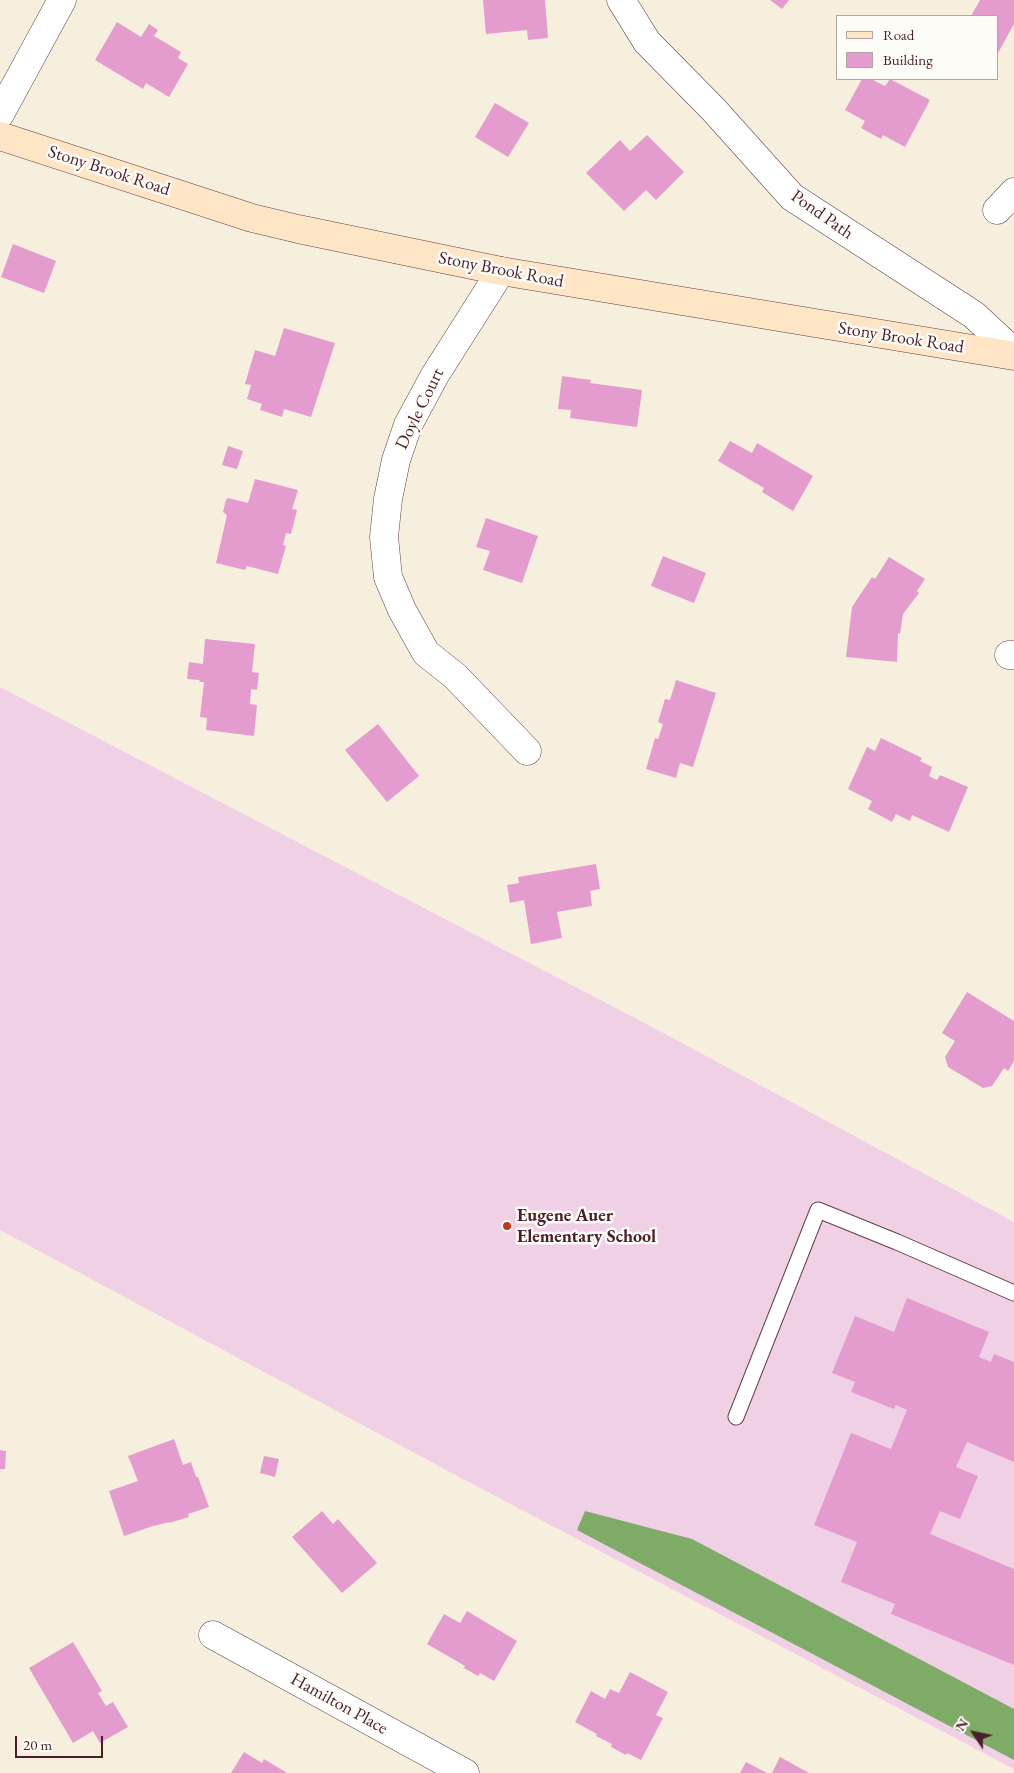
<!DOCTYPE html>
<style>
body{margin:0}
#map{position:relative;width:1014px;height:1773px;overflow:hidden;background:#f7efde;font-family:"EB Garamond",serif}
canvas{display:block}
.legend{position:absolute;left:836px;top:15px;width:162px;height:65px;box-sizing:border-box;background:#fdfcf7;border:1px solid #b5a4a5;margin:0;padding:6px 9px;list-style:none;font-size:15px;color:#4a1f2b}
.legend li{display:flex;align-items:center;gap:10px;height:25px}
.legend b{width:25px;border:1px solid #b5a4a5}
.north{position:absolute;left:949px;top:1708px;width:50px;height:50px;-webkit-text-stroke:4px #fdfcf7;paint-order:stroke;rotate:304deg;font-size:14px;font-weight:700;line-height:20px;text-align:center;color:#4a1f2b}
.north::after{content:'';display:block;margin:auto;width:18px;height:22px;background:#4a1f2b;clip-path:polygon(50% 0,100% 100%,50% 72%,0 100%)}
.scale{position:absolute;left:15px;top:1736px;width:88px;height:22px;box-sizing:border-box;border:2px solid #4a1f2b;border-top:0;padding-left:6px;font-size:15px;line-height:18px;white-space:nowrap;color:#4a1f2b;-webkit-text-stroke:4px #fdfcf7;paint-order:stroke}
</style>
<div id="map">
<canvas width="1014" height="1773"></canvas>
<ul class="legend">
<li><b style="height:6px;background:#fde5c5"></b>Road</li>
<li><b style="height:14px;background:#e49cce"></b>Building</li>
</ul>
<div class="north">N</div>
<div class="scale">20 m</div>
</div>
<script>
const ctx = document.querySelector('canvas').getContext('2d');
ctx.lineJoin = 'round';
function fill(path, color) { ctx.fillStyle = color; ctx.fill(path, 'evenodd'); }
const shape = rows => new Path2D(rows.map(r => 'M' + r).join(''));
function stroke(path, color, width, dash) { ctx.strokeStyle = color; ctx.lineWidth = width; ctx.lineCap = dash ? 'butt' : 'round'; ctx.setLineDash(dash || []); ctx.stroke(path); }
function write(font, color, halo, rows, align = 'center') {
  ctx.font = font + ' "EB Garamond",serif'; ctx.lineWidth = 5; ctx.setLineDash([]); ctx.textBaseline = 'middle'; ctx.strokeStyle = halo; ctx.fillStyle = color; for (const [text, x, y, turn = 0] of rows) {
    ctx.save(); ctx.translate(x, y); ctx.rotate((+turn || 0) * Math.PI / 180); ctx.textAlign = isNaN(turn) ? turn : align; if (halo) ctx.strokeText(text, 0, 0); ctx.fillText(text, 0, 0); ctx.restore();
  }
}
const built = shape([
 [0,687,656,1029,1014,1222,1014,1769,463,1479,0,1230]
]);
const forest = shape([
 [585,1511,692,1539,1014,1709,1014,1760,577,1530]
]);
const building = shape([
 [483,0,545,0,548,38,528,40,527,30,486,34],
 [770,0,789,0,782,9],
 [980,0,1014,0,1014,24,998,53,998,16,971,16],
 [117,22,141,37,149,24,158,30,154,36,181,52,178,58,188,64,169,97,146,83,143,89,95,60],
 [862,79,871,79,885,86,890,79,930,100,905,147,883,135,881,139,861,128,865,121,845,110],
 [495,103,529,123,508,157,475,137],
 [647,135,684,172,656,200,646,190,624,211,586,173,620,140,630,151],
 [13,244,56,261,44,293,1,277],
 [284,328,335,343,311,417,284,409,282,417,260,410,262,404,247,399,251,385,245,384,255,350,275,356],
 [562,376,591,380,590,383,642,390,637,427,570,418,571,410,558,409],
 [730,441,752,453,757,443,813,476,793,511,762,492,764,488,718,461],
 [228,446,243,451,237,469,222,465],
 [255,479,298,490,292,509,297,510,291,534,286,533,283,545,286,546,278,574,247,566,245,570,216,563,227,515,223,512,226,500,228,498,248,503],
 [486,518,538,536,522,583,483,570,490,551,476,547],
 [663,556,706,573,694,603,651,586],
 [889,557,925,579,917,591,919,593,903,614,900,634,898,633,897,662,846,657,852,607,872,577,875,579],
 [205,639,255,644,252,672,259,673,257,690,251,689,250,704,257,705,254,736,206,730,207,718,200,717,204,682,199,682,200,680,187,679,189,662,203,664],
 [676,680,716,693,693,767,680,763,676,778,646,769,655,738,658,739,663,724,658,722,665,699,670,700],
 [378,724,419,776,387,802,345,750],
 [881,738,922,758,920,761,932,767,929,776,937,780,940,775,968,787,949,832,912,815,910,821,896,814,892,822,868,809,872,801,848,789,867,747,875,751],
 [596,864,600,889,590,891,592,906,557,912,562,938,531,944,524,900,510,903,507,885,519,883,518,877],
 [967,992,1014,1021,1014,1061,1008,1071,1004,1068,992,1086,983,1088,948,1067,945,1057,955,1041,942,1033],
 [907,1298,989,1332,979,1357,991,1362,994,1354,1014,1362,1014,1462,967,1442,956,1467,978,1476,960,1519,940,1511,930,1534,1014,1569,1014,1665,891,1614,895,1604,841,1582,857,1542,814,1525,851,1433,891,1449,907,1410,896,1405,894,1409,851,1392,855,1382,832,1373,855,1316,894,1332],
 [174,1439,183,1465,191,1462,196,1477,198,1477,209,1507,188,1514,189,1517,169,1523,169,1522,150,1527,124,1536,109,1491,138,1481,128,1456],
 [0,1450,6,1451,5,1469,0,1469],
 [264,1456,279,1459,275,1477,260,1473],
 [322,1511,333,1524,338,1519,377,1563,342,1593,292,1537],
 [467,1611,517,1641,494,1681,480,1673,478,1676,464,1668,465,1666,427,1644,444,1614,460,1623],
 [73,1642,102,1691,98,1693,106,1706,113,1702,128,1727,100,1743,93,1731,73,1743,29,1668],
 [630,1672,668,1692,656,1715,663,1718,641,1760,627,1753,626,1755,611,1747,612,1744,596,1736,597,1734,575,1722,591,1691,605,1699,610,1689,619,1693],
 [244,1752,262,1763,264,1759,287,1773,231,1773],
 [780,1757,809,1773,772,1773],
 [746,1762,767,1773,740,1773]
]);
const service = shape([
 [736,1417,818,1210,897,1242,1014,1293]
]);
const minor = shape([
 [0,114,62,0],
 [997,210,1014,192],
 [501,271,435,375,408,425,396,460,388,499,384,537,388,577,402,610,426,653,455,676,527,751],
 [1009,655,1014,655],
 [213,1635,465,1773]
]);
const tertiary = shape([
 [621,0,647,42,714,110,792,197,974,315,1014,352]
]);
const secondary = shape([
 [0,136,252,218,298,229,501,271,1014,356]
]);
const markers = [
 [507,1226,5,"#c8321e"]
];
const streetNames = [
 ["Stony Brook Road",109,171,18],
 ["Pond Path",822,215,35],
 ["Stony Brook Road",501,270,11],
 ["Stony Brook Road",901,338,9],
 ["Doyle Court",420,409,-64],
 ["Hamilton Place",339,1704,29]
];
const poiNames = [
 ["Eugene Auer",517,1216],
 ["Elementary School",517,1237]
];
fill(built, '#f0d0e5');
fill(forest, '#7eac66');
fill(building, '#e49cce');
stroke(service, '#643e46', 17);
stroke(minor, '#643e46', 29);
stroke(tertiary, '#643e46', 29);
stroke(secondary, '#643e46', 29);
stroke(service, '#fff', 15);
stroke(minor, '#fff', 28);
stroke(tertiary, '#fff', 28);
stroke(secondary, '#fde5c5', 28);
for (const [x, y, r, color] of markers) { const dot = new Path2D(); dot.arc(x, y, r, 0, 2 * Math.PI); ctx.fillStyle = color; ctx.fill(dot); stroke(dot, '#fdfcf7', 2); }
write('18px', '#4a1f2b', '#fdfcf7', streetNames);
write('bold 18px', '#4a1f2b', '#fdfcf7', poiNames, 'left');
</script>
